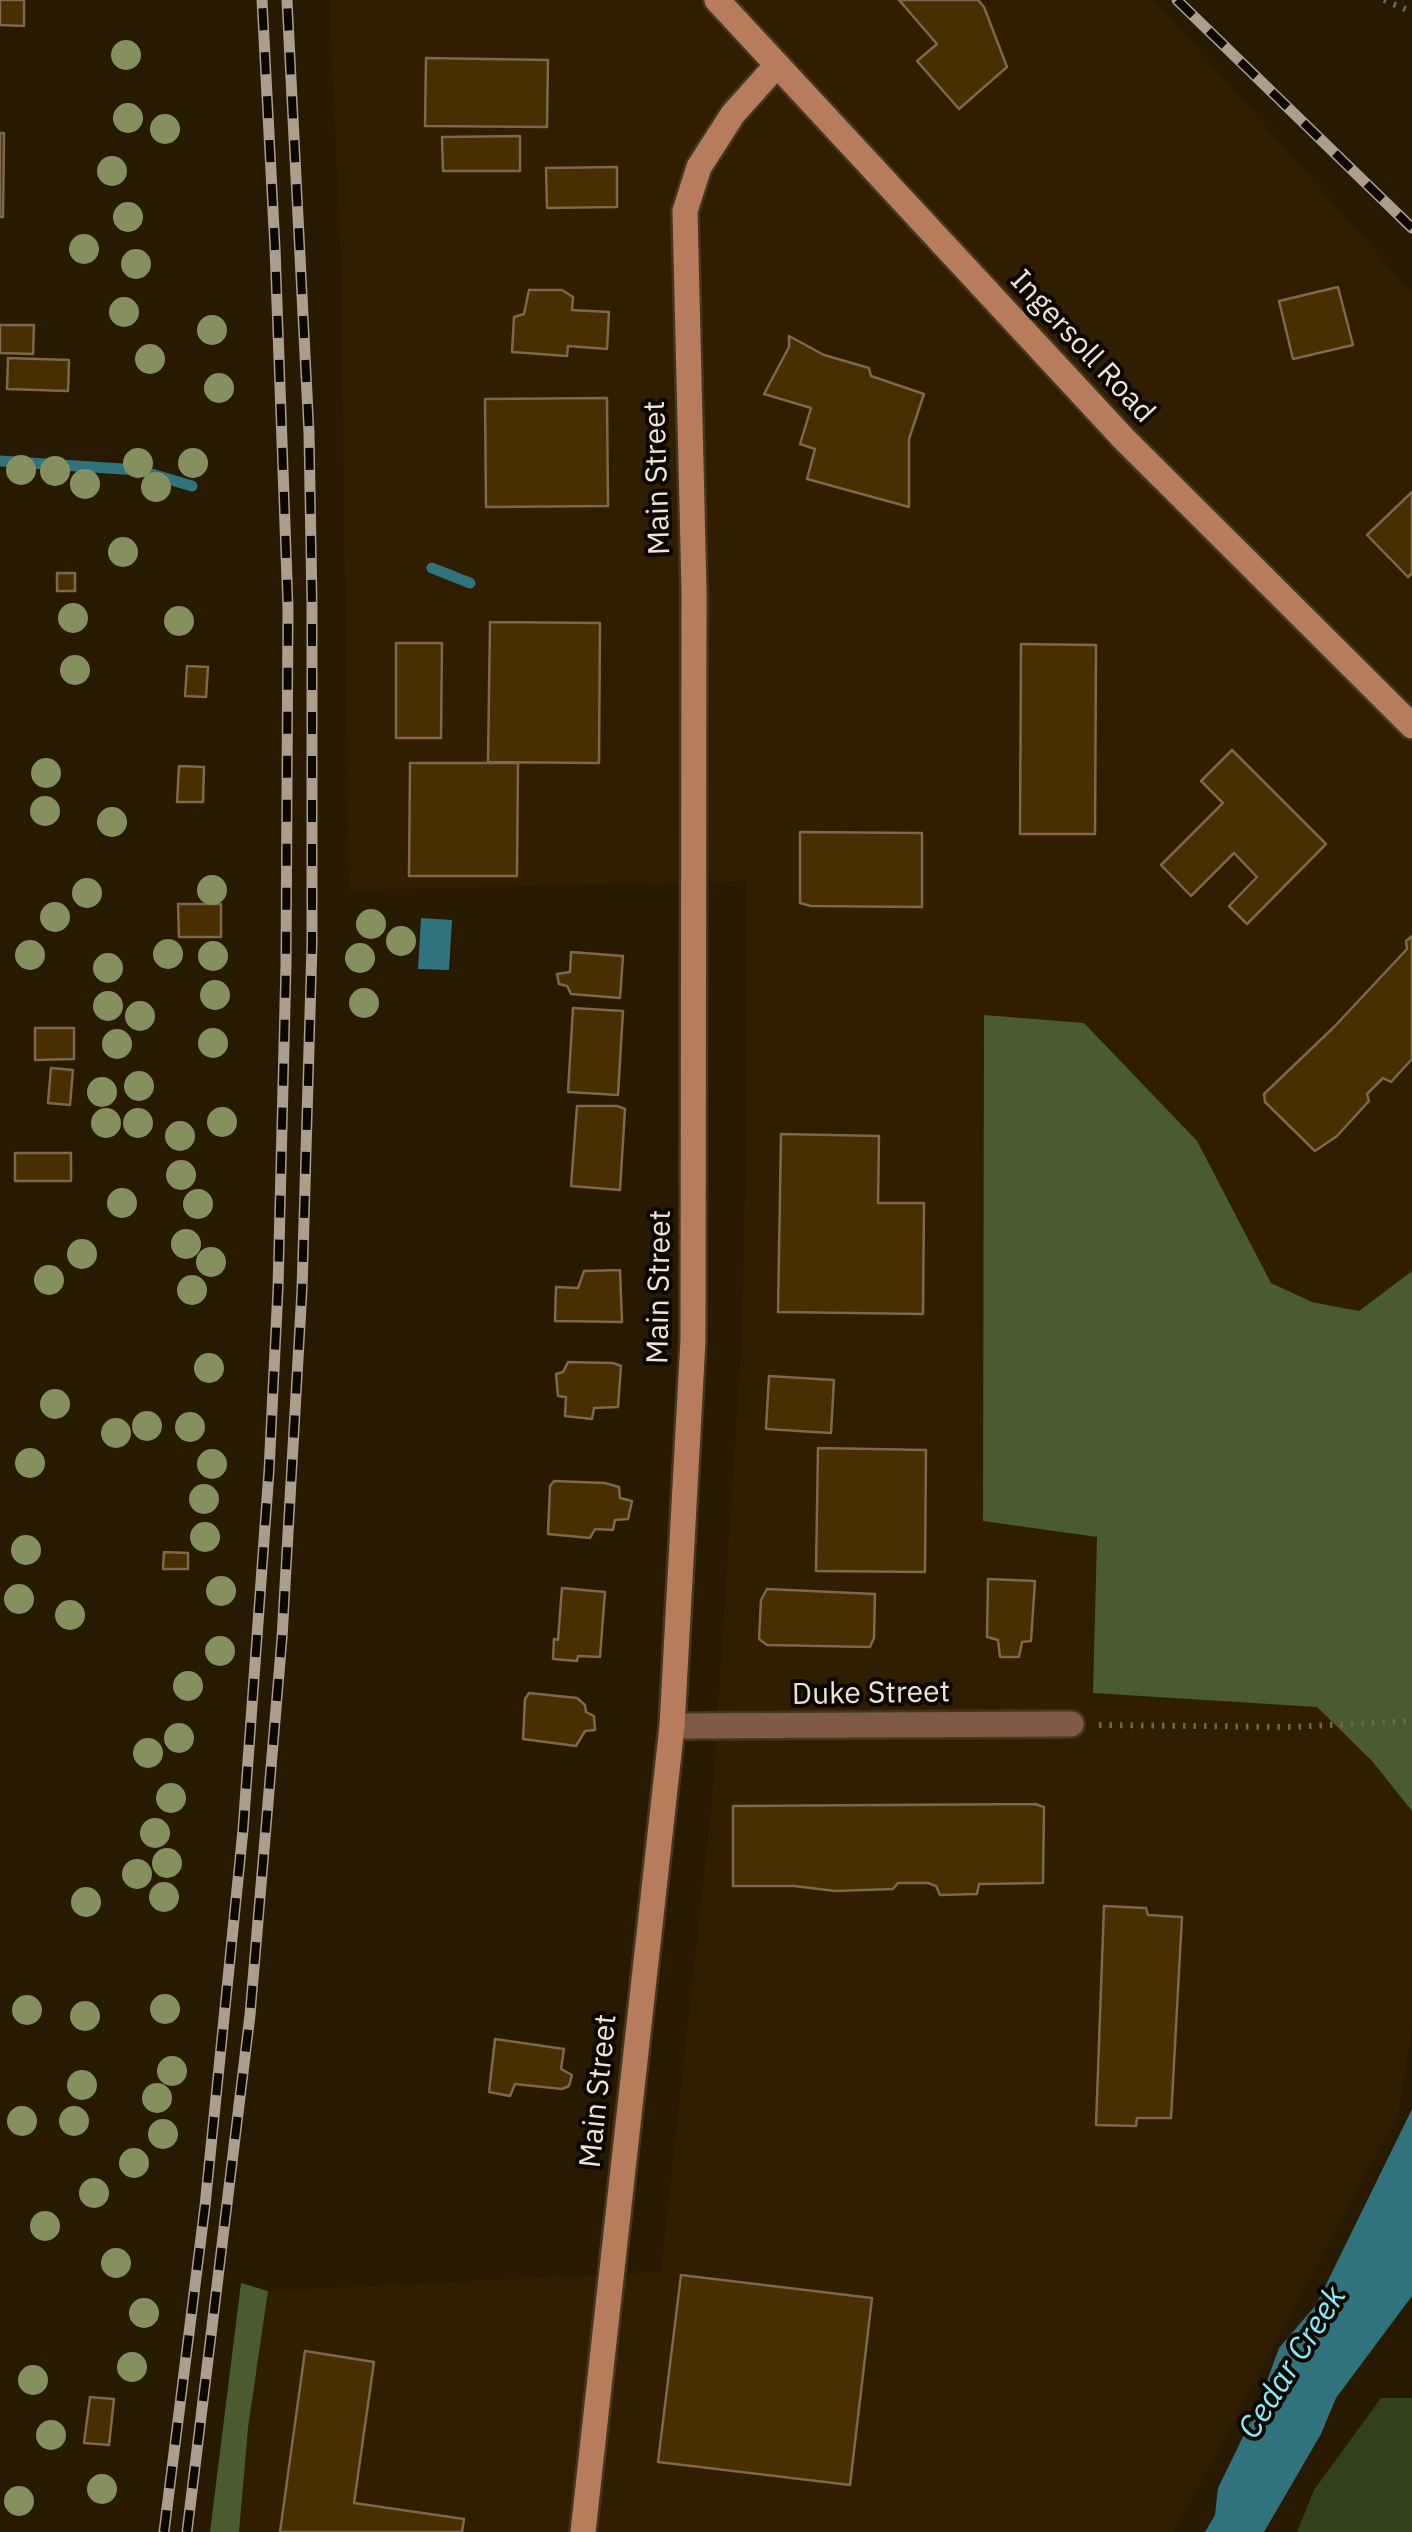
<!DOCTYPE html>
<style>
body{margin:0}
canvas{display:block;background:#281901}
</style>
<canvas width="1412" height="2532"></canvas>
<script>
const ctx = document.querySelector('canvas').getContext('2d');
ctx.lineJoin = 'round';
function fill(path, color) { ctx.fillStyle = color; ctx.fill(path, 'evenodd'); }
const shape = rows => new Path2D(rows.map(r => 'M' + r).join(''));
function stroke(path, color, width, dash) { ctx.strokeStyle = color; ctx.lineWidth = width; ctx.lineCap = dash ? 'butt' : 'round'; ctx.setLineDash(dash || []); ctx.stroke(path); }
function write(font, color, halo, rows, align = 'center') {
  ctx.font = font + ' "IBM Plex Sans",sans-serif'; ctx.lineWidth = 8; ctx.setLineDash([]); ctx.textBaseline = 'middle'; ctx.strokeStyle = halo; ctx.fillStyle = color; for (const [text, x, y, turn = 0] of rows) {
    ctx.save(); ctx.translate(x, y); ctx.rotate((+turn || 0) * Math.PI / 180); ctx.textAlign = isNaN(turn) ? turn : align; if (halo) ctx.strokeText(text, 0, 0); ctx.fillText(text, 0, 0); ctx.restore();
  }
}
const built = shape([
 [329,0,1155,0,1412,293,1412,1271,1359,1311,1312,1302,1270,1283,1196,1140,983,1520,1097,1536,1093,1693,1317,1707,1372,1761,1412,1811,1412,2028,1398,2114,1174,2532,239,2532,248,2428,268,2291,661,2272,712,1803,742,1339,747,1105,746,881,349,890,341,254]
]);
const green = shape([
 [1381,2398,1412,2398,1412,2532,1297,2532,1314,2490]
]);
const forest = shape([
 [984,1015,1084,1023,1197,1141,1271,1283,1312,1302,1359,1311,1412,1271,1412,1811,1372,1761,1317,1707,1093,1693,1097,1537,983,1521],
 [241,2283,268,2291,248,2428,239,2532,210,2532]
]);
const water = shape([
 [421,918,452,920,449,970,418,969],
 [1412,2109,1412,2296,1336,2398,1321,2434,1264,2532,1205,2532,1215,2515,1218,2488,1258,2406,1279,2348,1316,2305]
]);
const stream = shape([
 [0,461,138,470,192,486],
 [432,568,470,583]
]);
const building = shape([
 [0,0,24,0,24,26,0,25,0,0],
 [899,0,978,0,984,7,1007,67,959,109,917,61,937,44,899,0],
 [426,58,548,60,547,127,425,126,426,58],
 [0,133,4,133,3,217,0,217,0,133],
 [520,136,520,171,443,171,442,137,520,136],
 [617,167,617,207,547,208,546,168,617,167],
 [1338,287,1353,345,1293,359,1279,301,1338,287],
 [529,290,562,290,573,297,572,310,609,312,607,349,568,346,567,356,512,352,514,317,524,314,529,290],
 [0,325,34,325,33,354,0,353,0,325],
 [789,336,824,355,869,368,871,376,924,394,909,439,909,507,807,479,815,449,800,444,811,408,764,394,789,347,789,336],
 [8,358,69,360,68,391,7,389,8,358],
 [607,398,608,506,486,507,485,399,607,398],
 [1412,492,1412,573,1408,577,1367,535,1412,492],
 [57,573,75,573,75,591,57,591,57,573],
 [490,622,600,623,599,763,488,762,490,622],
 [396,643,442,643,441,738,396,738,396,643],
 [1021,644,1096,645,1095,834,1020,834,1021,644],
 [187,666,208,667,206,697,185,696,187,666],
 [1232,750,1326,844,1247,924,1229,906,1257,877,1234,853,1191,896,1161,865,1223,803,1201,781,1232,750],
 [410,763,518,763,517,876,409,876,410,763],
 [179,766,204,767,203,802,177,802,179,766],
 [800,832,922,833,922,907,811,906,800,903,800,832],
 [178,904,221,904,221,937,179,937,178,904],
 [1412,936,1412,1059,1391,1082,1383,1078,1367,1094,1369,1101,1337,1136,1315,1151,1265,1102,1264,1094,1334,1027,1407,949,1406,941,1412,936],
 [571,952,623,956,620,998,571,994,567,986,559,984,557,974,570,972,571,952],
 [573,1008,623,1011,618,1095,568,1092,573,1008],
 [35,1028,74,1028,74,1059,35,1060,35,1028],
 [51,1068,73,1070,70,1105,48,1103,51,1068],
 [577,1106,617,1106,625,1109,620,1190,571,1186,577,1106],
 [781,1134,879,1136,878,1203,924,1203,923,1314,778,1312,781,1134],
 [15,1153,71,1153,71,1181,15,1181,15,1153],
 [620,1270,622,1322,555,1321,556,1287,578,1288,584,1271,620,1270],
 [568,1362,613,1363,621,1366,618,1407,594,1408,592,1419,565,1416,566,1397,558,1396,556,1374,563,1372,568,1362],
 [769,1376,834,1380,831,1433,766,1429,769,1376],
 [818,1448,926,1450,925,1572,816,1571,818,1448],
 [554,1481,605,1483,619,1487,620,1498,632,1501,628,1519,615,1520,613,1530,595,1529,590,1538,548,1534,550,1486,554,1481],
 [164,1552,188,1553,188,1569,163,1569,164,1552],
 [988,1579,1035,1581,1031,1641,1022,1642,1019,1657,1000,1657,998,1640,987,1637,988,1579],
 [562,1588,605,1592,600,1657,578,1656,577,1661,553,1659,554,1639,558,1640,562,1588],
 [767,1589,875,1594,874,1638,870,1647,767,1645,759,1639,761,1600,767,1589],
 [529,1693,577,1698,585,1705,586,1712,594,1716,595,1730,585,1731,576,1746,523,1739,525,1699,529,1693],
 [1035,1804,1044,1807,1043,1883,979,1884,977,1894,940,1895,936,1886,928,1883,898,1883,893,1889,835,1891,794,1886,733,1886,733,1806,1035,1804],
 [1104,1906,1146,1908,1148,1915,1182,1917,1171,2118,1137,2118,1136,2126,1096,2125,1104,1906],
 [495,2039,564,2049,561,2069,572,2075,569,2086,562,2089,515,2084,510,2096,489,2092,495,2039],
 [681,2275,872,2298,850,2485,658,2462,681,2275],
 [305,2351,374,2362,354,2503,464,2519,462,2532,280,2532,305,2351],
 [90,2397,114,2399,109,2445,84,2443,90,2397]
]);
const path = shape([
 [1384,0,1412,12],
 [1099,1725,1291,1727,1412,1721]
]);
const street = shape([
 [672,1726,1071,1724]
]);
const secondary = shape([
 [717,0,1124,439,1412,726],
 [583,2532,672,1726,693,1340,694,590,685,211,699,167,733,114,776,66]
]);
const rail = shape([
 [1177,0,1412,228],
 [164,2532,205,2206,243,1830,269,1471,278,1289,286,964,288,608,275,248,262,0],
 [187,2532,250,2015,282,1638,302,1290,312,944,312,605,309,433,287,0]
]);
const trees = [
 [126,55],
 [128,118],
 [165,129],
 [112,171],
 [128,217],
 [84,249],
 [136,264],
 [124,312],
 [212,330],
 [150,359],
 [219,388],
 [138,463],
 [193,463],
 [21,470],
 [55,471],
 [85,484],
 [156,487],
 [123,552],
 [73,618],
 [179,621],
 [75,670],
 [46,773],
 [45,811],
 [112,822],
 [212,890],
 [87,893],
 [55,917],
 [371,924],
 [401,941],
 [168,954],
 [30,955],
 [213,956],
 [360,958],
 [108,968],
 [215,995],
 [364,1003],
 [108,1006],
 [140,1016],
 [213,1043],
 [117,1044],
 [139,1086],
 [102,1092],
 [222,1122],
 [106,1123],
 [138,1123],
 [180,1136],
 [181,1175],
 [122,1203],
 [198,1204],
 [186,1244],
 [82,1254],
 [211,1262],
 [49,1280],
 [192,1290],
 [209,1368],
 [55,1404],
 [147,1426],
 [190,1427],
 [116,1433],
 [30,1463],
 [212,1464],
 [204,1499],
 [205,1537],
 [26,1550],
 [221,1591],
 [19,1599],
 [70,1615],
 [220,1651],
 [188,1686],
 [179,1738],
 [148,1753],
 [171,1798],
 [155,1833],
 [167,1863],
 [137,1874],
 [164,1897],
 [86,1902],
 [165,2009],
 [27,2010],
 [85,2016],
 [172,2071],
 [82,2085],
 [157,2098],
 [22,2121],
 [74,2121],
 [163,2134],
 [134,2163],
 [94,2193],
 [45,2226],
 [116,2263],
 [144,2313],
 [132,2367],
 [33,2380],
 [51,2435],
 [102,2489],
 [19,2501]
];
const streetNames = [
 ["Ingersoll Road",1082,347,47],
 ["Main Street",658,478,-92],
 ["Main Street",660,1287,-89],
 ["Duke Street",871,1694,-1],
 ["Main Street",599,2091,-84]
];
const waterNames = [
 ["Cedar Creek",1293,2363,-58]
];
fill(built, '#311e00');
fill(green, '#32411c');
fill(forest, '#4a5b30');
fill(water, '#30737c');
stroke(stream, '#30737c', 11);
fill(building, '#482f00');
stroke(building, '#7b684d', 2.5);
stroke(street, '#44351f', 30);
stroke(secondary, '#44351f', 30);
stroke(path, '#726550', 6, [2.5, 8]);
stroke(street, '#7e5945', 25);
stroke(secondary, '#b77c5b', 25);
stroke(rail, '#ab9e8c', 11);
stroke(rail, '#0c0601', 8, [22]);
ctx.fillStyle = '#86905e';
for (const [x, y] of trees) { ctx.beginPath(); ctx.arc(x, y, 15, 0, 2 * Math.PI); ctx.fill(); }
write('30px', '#eee3d4', '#0c0601', streetNames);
write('italic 32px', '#84ebf9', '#0c0601', waterNames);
</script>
